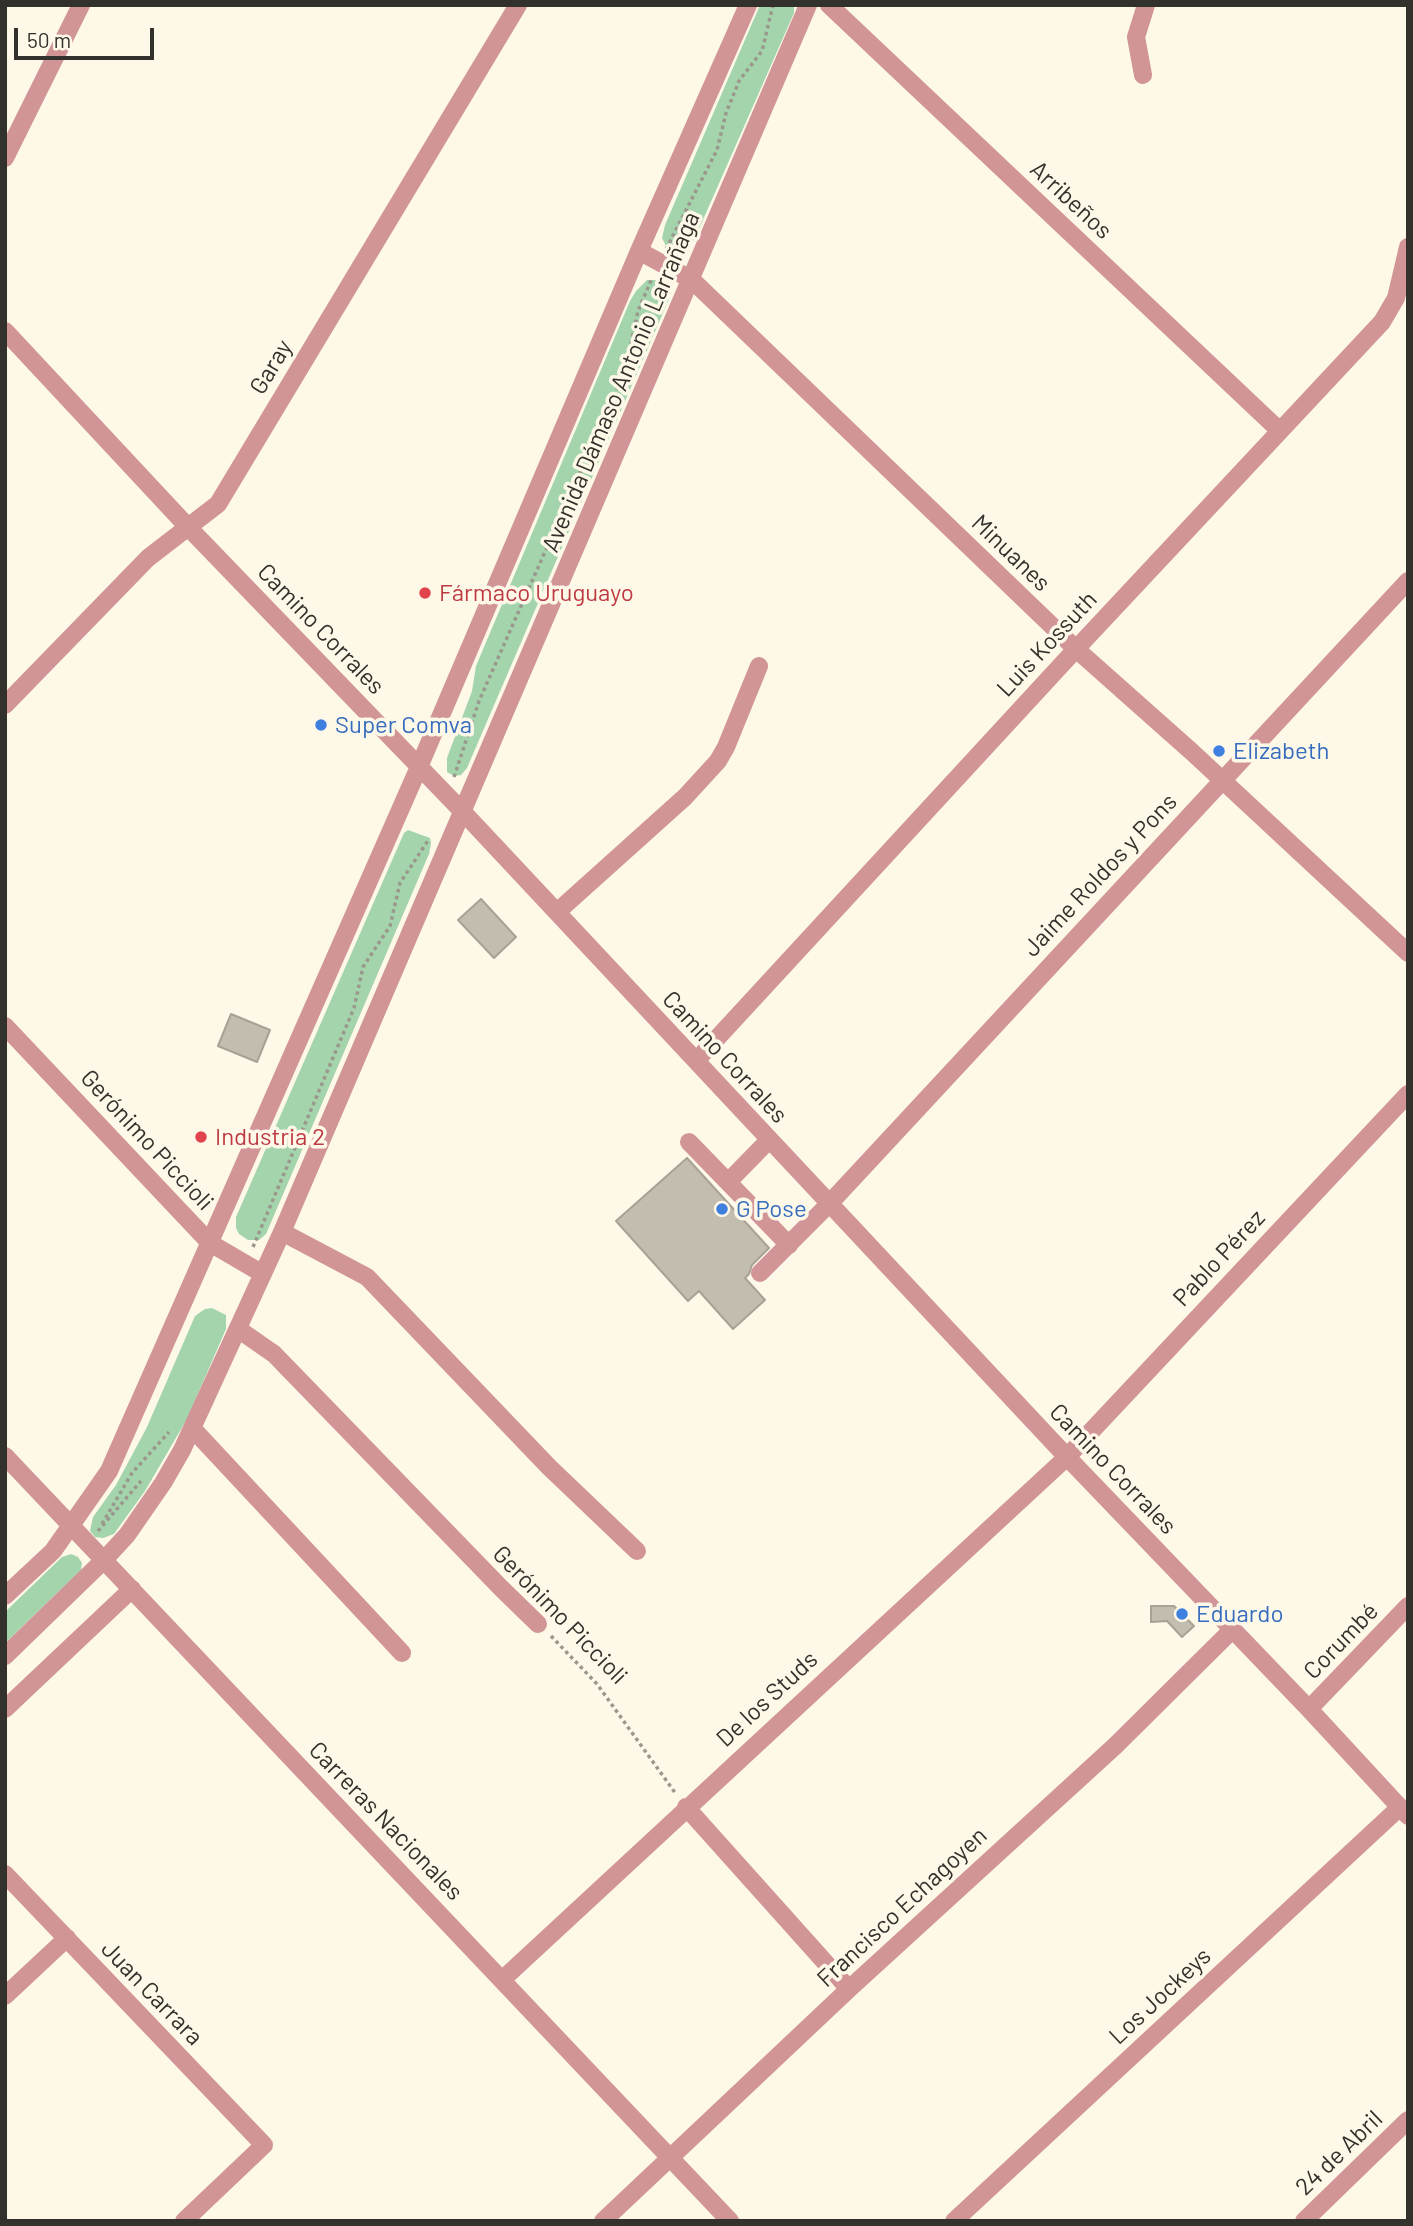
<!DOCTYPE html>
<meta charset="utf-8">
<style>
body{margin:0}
#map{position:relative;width:1413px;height:2226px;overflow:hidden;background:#fdf8e8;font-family:Barlow,sans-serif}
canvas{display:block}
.frame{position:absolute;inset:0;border:7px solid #33312b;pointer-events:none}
.scale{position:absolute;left:14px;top:28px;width:140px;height:32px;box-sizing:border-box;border:4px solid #33312b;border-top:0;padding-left:9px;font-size:21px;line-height:24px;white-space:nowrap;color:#33312b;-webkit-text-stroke:5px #fdf8e8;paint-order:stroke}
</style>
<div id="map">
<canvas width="1413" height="2226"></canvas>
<div class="frame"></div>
<div class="scale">50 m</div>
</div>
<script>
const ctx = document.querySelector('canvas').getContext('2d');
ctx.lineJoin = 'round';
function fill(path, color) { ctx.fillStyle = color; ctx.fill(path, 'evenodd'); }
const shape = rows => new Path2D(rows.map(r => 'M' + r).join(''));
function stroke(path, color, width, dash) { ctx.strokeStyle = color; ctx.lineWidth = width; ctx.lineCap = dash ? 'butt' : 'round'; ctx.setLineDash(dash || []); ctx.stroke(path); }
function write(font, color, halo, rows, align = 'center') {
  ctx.font = font + ' Barlow,sans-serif'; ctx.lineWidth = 7; ctx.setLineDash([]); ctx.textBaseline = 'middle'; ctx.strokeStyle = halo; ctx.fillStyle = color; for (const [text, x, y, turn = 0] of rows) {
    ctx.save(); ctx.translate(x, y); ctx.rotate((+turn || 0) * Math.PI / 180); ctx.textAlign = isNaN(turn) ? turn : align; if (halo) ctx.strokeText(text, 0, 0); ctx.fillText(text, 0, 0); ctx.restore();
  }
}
const green = shape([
 [760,5,794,5,794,13,695,238,688,249,678,252,668,250,662,238,665,225],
 [647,280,658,280,669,289,669,299,467,768,461,775,454,776,447,772,447,758,472,691,476,666,630,301,636,291],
 [408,830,430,838,431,843,429,854,266,1234,259,1240,248,1240,239,1234,236,1228,236,1217,404,833],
 [212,1308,226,1315,226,1329,187,1419,145,1491,114,1534,103,1538,95,1537,90,1531,93,1517,116,1485,147,1427,195,1316,205,1309],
 [71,1554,78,1557,82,1563,81,1570,5,1643,5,1612,62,1557]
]);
const building = shape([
 [481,899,516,937,494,958,458,920,481,899],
 [231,1014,270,1030,257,1062,218,1046,231,1014],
 [687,1158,769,1248,752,1265,749,1274,745,1278,765,1300,733,1329,699,1291,688,1301,616,1221,687,1158],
 [1151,1606,1174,1606,1194,1626,1182,1637,1167,1621,1151,1622,1151,1606]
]);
const path = shape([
 [666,249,717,150,726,113,739,81,762,51,773,5],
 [454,777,479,701,625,371,638,311,652,278],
 [253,1247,354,1008,363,967,390,926,400,883,429,839],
 [102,1524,132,1473,169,1432],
 [98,1531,141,1481],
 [551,1636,597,1684,676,1794]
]);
const minor = shape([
 [829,5,1280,431],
 [1143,75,1136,37,1146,5],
 [5,158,81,5],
 [639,251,692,280,1076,649,1192,752,1408,953],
 [5,331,188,527,463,812,1067,1457,1309,1709,1408,1816],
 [5,705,148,558,218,504,518,5],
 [557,912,685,797,718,761,726,747,759,666],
 [5,1026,210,1243,263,1274],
 [696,1061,1076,649,1382,322,1396,298,1408,247],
 [689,1142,789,1245],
 [728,1182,769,1140],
 [282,1232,367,1277,549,1467,637,1551],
 [760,1273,829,1204,1408,581],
 [238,1329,274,1354,502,1589,538,1624],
 [192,1428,402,1653],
 [5,1456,730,2221],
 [5,1596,53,1551,109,1471,419,767,639,251,748,5],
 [5,1656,104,1560,127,1535,163,1483,182,1450,282,1232,808,5],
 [5,1709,132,1589],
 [1309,1709,1408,1606],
 [686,1807,849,1989],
 [5,1874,264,2145,184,2221],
 [503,1979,1067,1457,1408,1094],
 [5,1996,67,1938],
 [603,2221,849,1989,1115,1746,1233,1629],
 [954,2221,1399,1808],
 [1304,2221,1408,2120]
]);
const markers = [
 [425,593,7,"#e0444e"],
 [321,725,7,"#3f7fe0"],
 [1219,751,7,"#3f7fe0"],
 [201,1137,7,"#e0444e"],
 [722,1209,7,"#3f7fe0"],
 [1182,1614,7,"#3f7fe0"]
];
const streetNames = [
 ["Arribeños",1071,200,43],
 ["Garay",271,367,-59],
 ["Avenida Dámaso Antonio Larrañaga",621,382,-67],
 ["Minuanes",1011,553,44],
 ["Camino Corrales",321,629,46],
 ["Luis Kossuth",1047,644,-47],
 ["Jaime Roldos y Pons",1100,875,-47],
 ["Camino Corrales",725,1057,47],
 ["Gerónimo Piccioli",147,1140,47],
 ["Pablo Pérez",1219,1258,-47],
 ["Camino Corrales",1113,1469,46],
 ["Gerónimo Piccioli",560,1615,46],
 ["Corumbé",1341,1641,-46],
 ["De los Studs",767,1699,-43],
 ["Carreras Nacionales",386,1821,46],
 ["Francisco Echagoyen",902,1907,-43],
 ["Juan Carrara",152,1993,46],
 ["Los Jockeys",1160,1996,-43],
 ["24 de Abril",1339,2153,-44]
];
const healthNames = [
 ["Fármaco Uruguayo",439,593],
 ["Industria 2",215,1137]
];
const shopNames = [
 ["Super Comva",335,725],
 ["Elizabeth",1233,751],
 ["G Pose",736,1209],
 ["Eduardo",1196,1614]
];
fill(green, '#a4d4ac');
fill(building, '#c2bdae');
stroke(building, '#a7a293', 2);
stroke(path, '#9a978c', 3.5, [3.5, 3.5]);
stroke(minor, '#d19598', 18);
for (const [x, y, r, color] of markers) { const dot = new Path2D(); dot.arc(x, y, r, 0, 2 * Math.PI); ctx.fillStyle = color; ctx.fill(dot); stroke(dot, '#fdf8e8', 2.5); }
write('24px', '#33312b', '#fdf8e8', streetNames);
write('24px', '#be3a42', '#fdf8e8', healthNames, 'left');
write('24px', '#366cbe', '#fdf8e8', shopNames, 'left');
</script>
